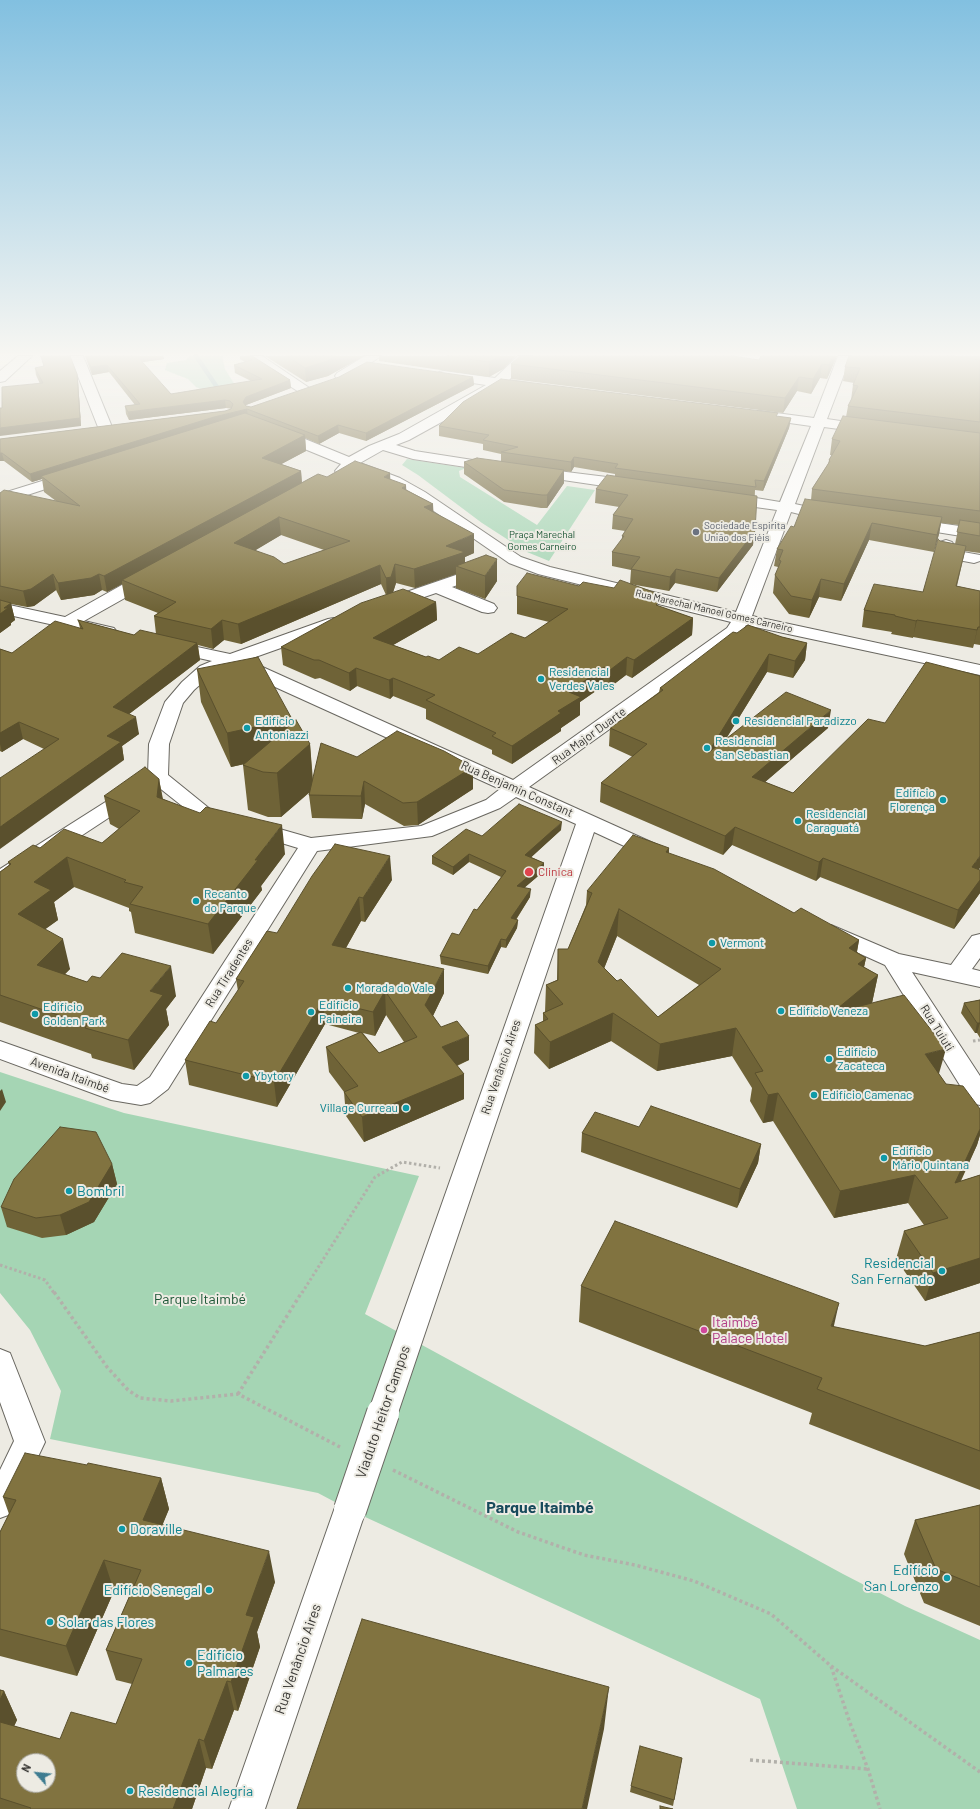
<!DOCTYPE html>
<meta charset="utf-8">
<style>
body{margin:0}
#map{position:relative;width:980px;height:1809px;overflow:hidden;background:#edebe3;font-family:Barlow,sans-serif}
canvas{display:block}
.north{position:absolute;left:16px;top:1753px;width:40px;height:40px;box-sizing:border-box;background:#edebe3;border:1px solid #a4a39d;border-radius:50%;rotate:297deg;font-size:11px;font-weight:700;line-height:16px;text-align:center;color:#373633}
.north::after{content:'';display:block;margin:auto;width:14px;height:18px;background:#3e7c91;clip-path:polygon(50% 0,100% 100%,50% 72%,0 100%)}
</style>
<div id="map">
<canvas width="980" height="1809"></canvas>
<div class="north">N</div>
</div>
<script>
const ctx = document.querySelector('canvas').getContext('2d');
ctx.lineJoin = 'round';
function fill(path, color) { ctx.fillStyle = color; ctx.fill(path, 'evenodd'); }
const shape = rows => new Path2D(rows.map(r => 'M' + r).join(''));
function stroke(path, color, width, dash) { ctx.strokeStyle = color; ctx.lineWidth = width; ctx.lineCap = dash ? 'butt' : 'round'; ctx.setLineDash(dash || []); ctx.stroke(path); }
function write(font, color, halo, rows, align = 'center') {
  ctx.font = font + ' Barlow,sans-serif'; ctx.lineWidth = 4; ctx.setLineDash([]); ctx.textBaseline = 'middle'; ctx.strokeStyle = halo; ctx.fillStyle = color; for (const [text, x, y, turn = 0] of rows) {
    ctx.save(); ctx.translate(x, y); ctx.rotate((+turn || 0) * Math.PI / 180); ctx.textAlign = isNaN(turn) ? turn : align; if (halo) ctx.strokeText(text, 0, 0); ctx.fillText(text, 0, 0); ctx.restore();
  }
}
const green = shape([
 [190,356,222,356,225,369,235,385,212,394,196,387,188,379,165,370,167,363,186,360],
 [407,459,466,468,459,471,460,477,537,525,567,486,595,490,549,561,527,552,482,523,418,475,402,465],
 [0,1072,124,1113,419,1176,365,1314,843,1574,905,1606,980,1640,980,1809,797,1809,760,1699,350,1510,318,1493,50,1439,61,1391,30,1330,0,1293]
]);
const stream = shape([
 [196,356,221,393]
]);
const pathFar1 = shape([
 [973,1041,980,1040],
 [0,1265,45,1280,54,1293],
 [302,1293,375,1177,402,1162,440,1168]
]);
const path = shape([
 [54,1292,107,1367,128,1390,140,1398,171,1401,238,1394,340,1447],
 [238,1394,302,1292],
 [393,1470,518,1532,584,1555,635,1565,694,1581,771,1614,831,1666,850,1723,868,1769,880,1809],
 [831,1666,980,1772],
 [750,1760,868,1769]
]);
const minor = shape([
 [18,356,32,356,5,381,0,382,0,371,18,356],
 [70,356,83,356,112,427,110,430,100,430,98,427,70,356],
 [251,356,262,356,311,389,309,392,299,392,251,361,250,358,251,356],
 [365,356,381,356,347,379,337,379,335,376,337,373,365,356],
 [518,356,532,356,509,380,529,383,531,386,529,389,524,390,501,387,487,397,409,440,396,445,415,451,492,463,497,464,499,467,497,470,492,471,413,459,383,450,360,463,400,478,425,492,521,557,550,567,736,612,777,510,726,503,721,501,718,498,721,495,726,493,780,502,811,426,761,419,756,418,754,415,756,412,761,411,814,418,838,356,851,356,827,419,868,425,873,426,875,429,873,432,868,433,824,427,795,504,804,506,807,509,804,512,799,514,791,512,752,616,980,665,980,675,746,625,739,636,529,787,662,847,666,852,662,857,655,859,648,857,594,832,398,1413,394,1423,383,1427,372,1423,368,1413,576,824,516,797,500,808,432,836,317,851,168,1089,150,1103,141,1105,111,1100,0,1059,0,1041,122,1084,137,1086,150,1077,298,848,196,817,157,786,8,884,0,886,0,869,148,775,149,744,165,702,182,682,200,666,212,661,163,650,160,646,163,642,169,641,230,654,328,619,334,618,340,619,343,623,340,627,247,660,513,780,727,628,731,622,538,574,509,563,415,498,390,484,352,470,347,474,342,475,337,474,335,471,341,464,273,436,271,433,273,430,283,430,349,457,369,446,399,434,486,385,439,378,437,375,439,372,444,371,495,378,518,356],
 [231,667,500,789,486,800,421,826,311,838,210,809,168,775,169,744,183,703,194,690,212,674,231,667],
 [534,468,631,480,636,482,639,485,636,488,631,490,529,475,527,472,529,469,534,468],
 [71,472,76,473,78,476,76,479,0,504,0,494,71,472],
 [911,519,980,529,980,539,905,527,903,524,905,521,911,519],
 [946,540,952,542,954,545,952,550,980,555,980,561,974,563,937,556,935,553,938,545,940,542,946,540],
 [485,565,491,567,493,570,491,573,452,587,494,604,497,608,494,612,488,613,482,612,436,593,389,609,383,608,380,604,383,600,485,565],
 [149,572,155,573,157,577,155,581,84,621,114,628,117,632,114,636,108,637,70,629,61,632,55,631,52,627,54,625,0,613,0,603,65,617,143,573,149,572],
 [831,925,899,954,951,965,972,936,980,934,980,958,972,969,980,971,980,987,912,972,980,1076,980,1105,971,1103,885,965,823,937,820,932,823,927,831,925],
 [0,1349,10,1353,45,1442,11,1514,0,1518,0,1470,14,1441,0,1402,0,1349],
 [350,1495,361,1499,366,1510,265,1809,229,1809,334,1510,339,1499,350,1495]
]);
const minorBridge = shape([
 [350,1510,383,1413]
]);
const wall = shape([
 [41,356,70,356,78,381,81,426,2,408,40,384,36,375,35,368,44,367],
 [85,356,163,356,164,359,142,362,171,394,251,381,235,373,234,365,245,362,240,359,240,356,252,356,290,380,291,388,246,405,246,406,251,407,473,377,474,385,366,441,339,433,319,444,305,438,306,451,281,464,301,471,302,483,327,477,390,479,407,490,433,504,433,512,474,553,465,557,465,562,497,581,485,599,456,588,456,574,415,588,396,583,393,592,436,602,437,620,393,645,426,657,439,660,478,654,525,638,549,622,517,614,517,586,579,586,614,588,630,584,631,570,612,566,612,552,622,540,622,536,625,531,612,529,613,515,619,507,595,503,596,489,615,476,615,474,574,467,571,472,564,471,564,483,547,508,541,508,504,502,464,474,464,462,501,461,501,454,483,450,483,444,439,436,439,426,777,417,791,418,789,428,763,491,755,490,753,545,717,592,675,583,669,591,630,584,656,593,655,601,658,606,693,618,692,635,632,678,626,675,609,688,603,686,580,702,580,715,561,728,561,731,512,764,492,754,492,750,426,719,426,709,393,696,390,699,357,686,350,691,320,678,315,679,283,665,281,647,386,595,381,584,241,644,224,640,213,649,198,645,200,660,129,714,139,734,122,746,124,760,44,749,23,739,2,752,0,751,0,649,12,653,80,628,78,620,134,635,156,634,154,616,158,613,125,600,122,584,107,592,102,590,94,595,61,600,56,590,34,606,27,607,11,604,15,620,11,623,11,625,0,633,0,493,56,501,44,492,42,479,32,482,4,461,0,461,0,439,225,411,232,409,226,408,129,420,126,414,125,406,135,405,109,372,92,375],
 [281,535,324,550,284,564,255,550],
 [265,356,364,356,328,376,306,382],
 [379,356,516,356,503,369,489,377,379,361],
 [761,356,837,356,827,379,820,378,811,394,797,391,783,413,511,379,511,364,759,360],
 [849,356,980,356,980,553,965,551,957,586,980,591,980,645,974,644,973,648,913,637,913,638,891,634,892,632,862,627,864,610,923,592,940,541,955,544,959,525,941,523,939,534,934,552,869,540,841,601,819,597,809,618,789,614,773,593,775,575,778,570,778,567,774,566,777,549,794,527,811,500,812,489,828,464,829,460,832,455,830,455,832,439,846,417,848,406,851,400,853,385,854,383,843,381,845,367],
 [737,633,782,637,807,643,805,660,793,678,767,672,726,739,828,728,765,782,793,793,885,723,979,870,980,870,980,893,954,929,820,877,816,881,732,845,723,855,600,802,601,783,633,757,609,746,610,728,659,692,660,688],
 [197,669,292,719,292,724,310,744,313,780,357,757,473,767,473,789,418,825,404,826,365,804,362,819,312,818,309,795,310,792,281,817,268,817,248,810,243,765,244,764,231,767,201,702],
 [159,779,163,799,285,854,261,886,262,890,213,954,135,933,131,912,129,911,129,908,74,887,54,902,58,920,45,929,70,969,65,974,87,982,100,978,176,996,166,1009,169,1025,134,1070,92,1058,91,1054,0,1022,0,872,9,865,8,862,40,848,102,843,119,829,110,824,104,796],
 [561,830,531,857,544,863,544,871,524,888,530,897,516,920,518,920,517,928,506,948,501,947,488,974,441,964,440,956,459,935,501,877,469,862,453,875,432,864,432,856,482,836],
 [669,848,669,854,794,913,859,940,857,952,866,958,864,967,878,975,872,1003,871,1004,939,1074,946,1084,980,1109,980,1135,977,1145,961,1181,980,1175,980,1283,925,1301,896,1259,904,1231,924,1225,908,1203,834,1218,773,1121,763,1123,750,1101,752,1088,732,1056,657,1071,611,1041,549,1069,534,1053,535,1025,543,1022,543,1013,545,1012,546,985,557,980,558,949,568,949,586,905,587,891],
 [617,936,699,985,658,1017,617,981,604,968],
 [392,880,365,922,361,921,346,948,444,993,433,1016,441,1027,469,1060,457,1066,464,1074,464,1099,364,1142,346,1116,344,1092,329,1072,326,1047,359,1033,325,1024,277,1107,189,1085,185,1060,216,1023,238,991,236,979,277,933],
 [386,1015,404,1042,379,1053,363,1033,375,1036],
 [980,1000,980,1038,977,1033,975,1033,961,1013,964,1003],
 [639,1127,761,1144,758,1163,737,1208,581,1152,582,1133],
 [112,1164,117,1184,94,1222,66,1235,42,1238,7,1227,1,1207],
 [581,1286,834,1327,925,1346,980,1332,980,1490,809,1424,812,1413,579,1322],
 [87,1465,161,1478,169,1509,162,1525,275,1582,257,1632,260,1647,238,1711,234,1710,212,1769,206,1768,192,1809,0,1809,0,1690,4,1691,17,1720,14,1726,60,1739,116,1724,132,1684,116,1680,106,1650,130,1595,114,1591,77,1676,0,1656,0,1532,9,1514,3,1497],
 [980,1505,980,1626,924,1603,904,1554,915,1520],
 [682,1758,673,1806,630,1792,631,1786]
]);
const shadedWall = shape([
 [136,356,163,356,164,359,137,363],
 [336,356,364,356,328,376,306,382,305,368],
 [500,356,516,356,503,369,489,377,489,362],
 [833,356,837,356,827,379,829,365],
 [822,364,820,378,811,394,813,379],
 [107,365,109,372,92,375,91,367],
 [77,374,78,381,81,426,0,436,0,428],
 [473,377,474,385,366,441,366,433],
 [799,377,797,391,783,413,785,398],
 [290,380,291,388,246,405,244,409,247,409,248,417,41,476,42,479,32,482,30,474,214,417,244,410,243,402,246,397],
 [225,400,226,408,129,420,128,412],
 [791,418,789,428,763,491,764,481],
 [338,425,339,433,319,444,318,436],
 [305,435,306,451,263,474,262,458],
 [0,453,2,453,4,461,0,461],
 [574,457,574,467,571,472,571,462],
 [564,470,564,483,547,508,547,495],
 [301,471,302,486,122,580,122,584,107,592,104,576],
 [390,473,391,491,384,477],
 [406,485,407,504,402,488],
 [433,504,434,522,424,507],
 [279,517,281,535,236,562,234,543],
 [942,517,939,534,934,552,937,535],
 [872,523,869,540,841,601,844,584],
 [755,531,753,545,717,592,719,578],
 [474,534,474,553,465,557,465,569,456,566,456,574,415,588,414,569,446,546],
 [497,559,497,581,485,599,485,576],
 [395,564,396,583,392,596,387,598,386,578],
 [380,565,381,584,241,644,238,624],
 [676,569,675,583,669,591,670,577],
 [53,574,56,590,34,606,27,607,23,591],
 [99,574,102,590,94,595,61,600,58,583],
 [821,579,819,597,809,618,812,600],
 [656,593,654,610,650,600],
 [436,602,437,620,374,656,373,638],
 [11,603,15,620,11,623,11,625,0,633,0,614,4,608],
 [693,618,692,635,632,678,634,660],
 [222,620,224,640,213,649,211,629],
 [917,620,913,637,913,638,916,621],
 [978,627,974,644,973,648,977,630],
 [197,643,200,660,116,724,113,707],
 [807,643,805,660,793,678,795,661],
 [769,654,767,672,706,771,708,753],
 [627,657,626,675,609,688,610,670],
 [604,667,603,686,580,702,580,715,561,728,561,731,512,764,512,746,558,711,569,692],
 [356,668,357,686,350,691,349,673],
 [393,678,393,696,390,699,389,680],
 [831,710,828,728,750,795,752,777],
 [136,717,139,734,122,746,124,760,0,849,0,827,107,736],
 [292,719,295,753,231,767,227,733],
 [19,722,23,739,2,752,0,744,0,733],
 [310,744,313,789,281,817,277,773],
 [473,767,473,789,418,825,417,802],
 [159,779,164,808,157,797],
 [364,781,365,804,362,819,361,796],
 [562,822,561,830,525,863,525,855],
 [282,825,285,854,261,886,262,890,213,954,208,924,255,860],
 [735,827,732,845,723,855,725,836],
 [669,848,667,874,666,852],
 [469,854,469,862,453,875,453,867],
 [390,856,392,880,365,922,363,898],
 [980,856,980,868,967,886,972,867],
 [67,857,74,887,54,902,58,920,25,944,18,914,34,882],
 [823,858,820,877,816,881,819,862],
 [544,863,544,871,517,894,517,886],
 [980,880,980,893,954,929,958,910],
 [531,889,530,897,511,927,511,918],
 [359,897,361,921,334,969,332,945],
 [619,909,617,936,596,989,598,962],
 [518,920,517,928,506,948,506,940],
 [63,939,70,969,44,995,37,965],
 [501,939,501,947,488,974,488,966],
 [859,940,854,967,849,948],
 [866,958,860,985,858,964],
 [171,966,176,996,166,1009,169,1025,134,1070,128,1040,150,991],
 [444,969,444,993,426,1030,425,1005],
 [878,975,872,1003,827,1041,832,1013],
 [385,991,386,1015,375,1036,373,1012],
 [323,1000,325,1024,277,1107,274,1082],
 [613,1013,611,1041,549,1069,550,1042],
 [977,1023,980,1023,977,1033,975,1033],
 [736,1028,732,1056,657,1071,660,1044],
 [469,1036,469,1060,443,1071,442,1047],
 [946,1049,938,1077,925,1054],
 [464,1074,464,1099,364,1142,362,1117],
 [2,1089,6,1102,0,1111,0,1091],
 [778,1093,773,1121,763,1123,768,1095],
 [980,1129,980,1135,977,1145,947,1210,955,1183],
 [761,1144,758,1163,737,1208,740,1189],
 [112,1164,117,1184,94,1222,66,1235,60,1215],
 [915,1175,908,1203,834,1218,840,1191],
 [980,1258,980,1283,925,1301,933,1273],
 [839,1303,831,1339,831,1326],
 [161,1478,169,1509,152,1551,143,1520],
 [269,1551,275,1582,257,1632,260,1647,238,1711,231,1682,246,1615],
 [104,1560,114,1591,77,1676,66,1646],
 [227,1681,234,1710,212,1769,204,1741],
 [609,1687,604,1729,587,1809,582,1809],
 [4,1691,17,1720,4,1748,0,1740,0,1700],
 [199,1739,206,1768,192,1809,173,1809]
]);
const building = shape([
 [41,356,70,356,77,374,80,418,0,428,0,408,2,408,2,387,43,383,35,368,44,366,41,356],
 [86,356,137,356,171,394,262,379,234,365,252,360,247,356,252,356,290,380,246,397,243,402,246,406,251,407,339,377,367,362,473,377,366,433,338,425,318,436,247,409,214,417,30,474,2,453,0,453,0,439,225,411,231,409,233,404,230,401,225,400,128,412,125,406,140,404,107,365,91,367,86,356],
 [287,356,336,356,327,361,305,368,287,356],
 [448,356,500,356,489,362,448,356],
 [520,356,732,356,759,360,761,356,833,356,829,365,822,364,813,379,799,377,785,398,511,364,520,356],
 [849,356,951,356,980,360,980,422,848,406,858,386,853,385,860,368,845,367,849,356],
 [501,379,778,413,776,416,791,418,764,481,755,480,756,487,615,468,618,464,574,457,571,462,501,452,518,447,483,440,489,435,439,426,463,402,501,379],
 [245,413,305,435,262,458,301,471,104,576,99,574,91,578,58,583,53,574,31,589,23,591,0,586,0,493,4,490,80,506,41,476,245,413],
 [843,416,980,433,980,511,812,489,830,461,829,460,840,441,832,439,843,416],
 [477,458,564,470,547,495,542,495,504,490,464,462,477,458],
 [355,461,390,473,384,477,406,485,402,488,433,504,424,507,474,534,446,546,465,552,414,569,395,564,391,577,386,578,380,565,238,624,222,620,211,629,154,616,176,602,122,580,318,474,327,477,355,461],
 [279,517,350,541,284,564,274,557,234,543,279,517],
 [607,475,757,496,755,531,719,578,676,569,670,577,631,569,640,557,612,552,624,536,622,536,633,519,613,515,628,495,596,489,607,475],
 [805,499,942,517,937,535,872,523,844,584,821,579,812,600,791,596,775,575,781,561,779,560,783,550,777,549,791,526,794,527,805,499],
 [960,520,980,523,980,536,957,532,960,520],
 [938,539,940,541,966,546,956,586,980,591,980,627,978,627,977,630,917,620,916,621,895,616,895,615,864,610,874,584,923,592,938,539],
 [486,555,497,559,485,576,456,566,486,555],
 [527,573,579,586,583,582,614,588,620,580,656,593,650,600,659,602,656,605,693,618,634,660,627,657,610,670,604,667,569,692,581,697,558,711,561,713,512,746,492,736,496,733,426,700,435,695,393,678,389,680,356,668,349,673,319,660,314,660,281,647,361,603,403,589,436,602,373,638,426,657,428,656,439,660,459,647,478,654,511,633,525,638,568,609,517,596,517,586,527,573],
 [0,600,11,603,4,608,8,608,0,614,0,600],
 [78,620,134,635,140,630,197,643,113,707,136,717,107,736,121,742,0,827,0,778,59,739,19,722,0,733,0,649,12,653,55,621,83,629,78,620],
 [748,625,782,637,807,643,795,661,769,654,708,753,786,692,831,710,752,777,793,793,868,719,885,723,926,662,980,676,980,856,972,867,980,870,980,880,958,910,823,858,819,862,735,827,725,836,601,783,647,744,610,728,663,690,660,688,733,632,737,633,748,625],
 [258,657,292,719,227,733,197,669,258,657],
 [296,720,310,744,277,773,263,772,243,765,296,720],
 [397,731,444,751,473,767,417,802,403,803,364,781,361,796,309,795,321,743,357,757,397,731],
 [145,767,159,779,157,797,200,813,206,807,282,825,255,860,258,860,208,924,130,904,143,887,124,882,126,880,67,857,34,882,51,890,18,914,63,939,37,965,87,982,92,976,100,978,122,953,171,966,150,991,163,995,128,1040,85,1028,87,1025,0,995,0,872,11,864,8,862,33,845,40,848,64,829,102,843,140,811,104,796,145,767],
 [519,804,562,822,525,855,544,863,517,886,531,889,511,918,518,920,506,940,501,939,488,966,440,956,452,933,459,935,474,909,477,910,506,871,469,854,453,867,432,856,466,829,482,836,519,804],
 [633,835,669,848,666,852,714,869,794,913,801,908,859,940,849,948,866,958,858,964,878,975,832,1013,904,995,946,1049,925,1054,946,1084,963,1086,980,1109,980,1129,955,1183,980,1175,980,1258,933,1273,904,1231,948,1218,915,1175,840,1191,778,1093,768,1095,755,1073,763,1071,736,1028,660,1044,613,1013,550,1042,535,1025,548,1019,543,1013,563,1004,546,985,558,980,558,949,568,949,592,893,587,891,633,835],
 [619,909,721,969,658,1017,621,979,617,981,598,962,619,909],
 [335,844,390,856,363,898,359,897,332,945,444,969,425,1005,441,1027,457,1021,469,1036,442,1047,464,1074,362,1117,344,1092,358,1086,326,1047,361,1032,379,1053,417,1037,385,991,373,1012,323,1000,274,1082,185,1060,210,1021,216,1023,244,981,236,979,267,931,277,933,312,876,335,844],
 [980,1000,980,1024,980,1023,977,1023,964,1003,980,1000],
 [651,1106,761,1144,740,1189,582,1133,595,1112,639,1127,651,1106],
 [60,1127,96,1132,112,1164,89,1202,60,1215,36,1218,1,1207,14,1179,60,1127],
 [615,1221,839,1303,831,1326,925,1346,980,1332,980,1451,817,1389,822,1378,581,1286,615,1221],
 [25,1453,87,1465,88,1463,161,1478,143,1520,269,1551,246,1615,254,1617,231,1682,227,1681,204,1741,199,1739,173,1809,30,1809,31,1808,0,1798,0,1722,60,1739,71,1712,116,1724,142,1659,106,1650,141,1570,104,1560,66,1646,0,1629,0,1532,16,1500,3,1497,25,1453],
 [24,1761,48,1761,48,1785,24,1785,24,1761],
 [980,1505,980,1587,936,1569,915,1520,980,1505],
 [362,1619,609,1687,582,1809,297,1809,362,1619],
 [0,1690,4,1691,0,1700,0,1690],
 [640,1746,682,1758,674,1800,631,1786,640,1746],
 [660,1806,673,1809,660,1809,660,1806]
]);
const markers = [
 [696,532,4,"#6b7280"],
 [541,679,4,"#0f9aa8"],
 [736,721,4,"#0f9aa8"],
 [247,728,4,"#0f9aa8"],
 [707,748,4,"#0f9aa8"],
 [943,800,4,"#0f9aa8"],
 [798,821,4,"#0f9aa8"],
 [529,872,5,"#e0444e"],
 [196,901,4,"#0f9aa8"],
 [712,943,4,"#0f9aa8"],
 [348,988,4,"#0f9aa8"],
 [781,1011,4,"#0f9aa8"],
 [311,1012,4,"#0f9aa8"],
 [35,1014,4,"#0f9aa8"],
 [829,1059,4,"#0f9aa8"],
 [246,1076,4,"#0f9aa8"],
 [814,1095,4,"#0f9aa8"],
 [406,1108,4,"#0f9aa8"],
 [884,1158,4,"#0f9aa8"],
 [69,1191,4,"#0f9aa8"],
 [942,1271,4,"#0f9aa8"],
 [704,1330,4,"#d1479c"],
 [122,1529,4,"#0f9aa8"],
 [947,1578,4,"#0f9aa8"],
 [209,1590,4,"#0f9aa8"],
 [50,1622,4,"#0f9aa8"],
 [189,1663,4,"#0f9aa8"],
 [130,1791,4,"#0f9aa8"]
];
const farWorshipnames = [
 ["Sociedade Espirita",704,526],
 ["União dos Fiéis",704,538]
];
const farParknames = [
 ["Praça Marechal",542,535],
 ["Gomes Carneiro",542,547]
];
const farStreetnames = [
 ["Rua Marechal Manoel Gomes Carneiro",714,611,13]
];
const cultureNames = [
 ["Residencial",549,672],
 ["Verdes Vales",549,686],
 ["Edifício",255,721],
 ["Antoniazzi",255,735],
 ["Residencial Paradizzo",744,721],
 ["Residencial",715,741],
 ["San Sebastian",715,755],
 ["Edifício",935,793,"right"],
 ["Florença",935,807,"right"],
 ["Residencial",806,814],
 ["Caraguatá",806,828],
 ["Recanto",204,894],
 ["do Parque",204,908],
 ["Vermont",720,943],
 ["Morada do Vale",356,988],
 ["Edifício",319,1005],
 ["Paineira",319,1019],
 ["Edifício",43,1007],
 ["Golden Park",43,1021],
 ["Edifício Veneza",789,1011],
 ["Edifício",837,1052],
 ["Zacateca",837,1066],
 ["Ybytory",254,1076],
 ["Edifício Camenac",822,1095],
 ["Village Curreau",398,1108,"right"],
 ["Edifício",892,1151],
 ["Mário Quintana",892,1165]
];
const streetNames = [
 ["Rua Major Duarte",589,736,-36],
 ["Rua Benjamin Constant",517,789,24],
 ["Rua Tiradentes",229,973,-58],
 ["Rua Tuiuti",937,1028,58],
 ["Rua Venâncio Aires",501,1067,-71],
 ["Avenida Itaimbé",70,1075,20]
];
const healthNames = [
 ["Clinica",538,872]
];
const nearCulturenames = [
 ["Bombril",77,1191],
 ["Residencial",934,1263,"right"],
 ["San Fernando",934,1279,"right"],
 ["Doraville",130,1529],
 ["Edifício",939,1570,"right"],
 ["San Lorenzo",939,1586,"right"],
 ["Edifício Senegal",201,1590,"right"],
 ["Solar das Flores",58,1622],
 ["Edifício",197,1655],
 ["Palmares",197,1671],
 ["Residencial Alegria",138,1791]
];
const nearParknames = [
 ["Parque Itaimbé",200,1299]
];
const nearHotelnames = [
 ["Itaimbé",712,1322],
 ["Palace Hotel",712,1338]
];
const nearStreetnames = [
 ["Viaduto Heitor Campos",383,1412,-71],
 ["Rua Venâncio Aires",298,1659,-71]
];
const nearNeighbourhoodnames = [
 ["Parque Itaimbé",540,1508]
];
fill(green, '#a5d5b4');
stroke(stream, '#71a3a3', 4.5);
stroke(minor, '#696760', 2);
stroke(pathFar1, '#b2b0aa', 3, [2.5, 2.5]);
stroke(path, '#b2b0aa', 3.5, [3, 3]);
fill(minor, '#fff');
stroke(minorBridge, '#696760', 34, []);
stroke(minorBridge, '#fff', 32);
fill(wall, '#6f6337');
fill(shadedWall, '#5a502d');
fill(building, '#817340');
stroke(building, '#5a502d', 1);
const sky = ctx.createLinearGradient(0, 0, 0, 610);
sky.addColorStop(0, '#82c0e0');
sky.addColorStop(0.58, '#f7f6f2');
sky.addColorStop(1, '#f7f6f200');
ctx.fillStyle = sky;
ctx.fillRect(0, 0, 980, 610);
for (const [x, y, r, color] of markers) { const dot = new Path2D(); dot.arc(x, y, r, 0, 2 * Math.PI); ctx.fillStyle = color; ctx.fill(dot); stroke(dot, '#edebe3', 1.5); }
write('10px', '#5b616d', '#edebe3', farWorshipnames, 'left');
write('10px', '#1b5635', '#edebe3', farParknames);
write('10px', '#373633', '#edebe3', farStreetnames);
write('12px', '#0d838f', '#edebe3', cultureNames, 'left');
write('12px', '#373633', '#edebe3', streetNames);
write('12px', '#be3a42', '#edebe3', healthNames, 'left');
write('14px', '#0d838f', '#edebe3', nearCulturenames, 'left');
write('14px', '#1b5635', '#edebe3', nearParknames);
write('14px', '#b23c85', '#edebe3', nearHotelnames, 'left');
write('14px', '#373633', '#edebe3', nearStreetnames);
write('bold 16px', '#174a5b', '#edebe3', nearNeighbourhoodnames);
</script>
